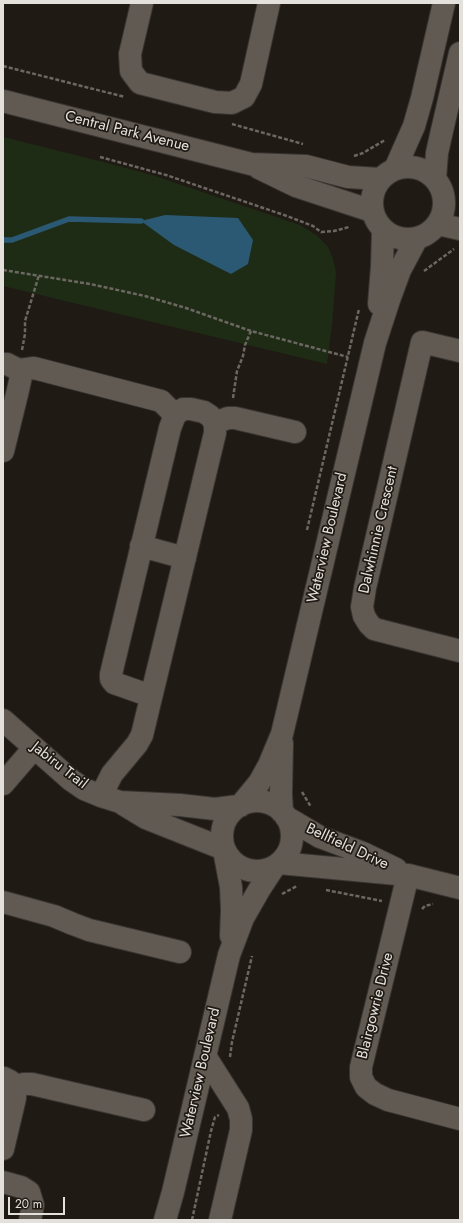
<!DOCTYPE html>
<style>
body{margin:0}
#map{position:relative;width:463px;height:1223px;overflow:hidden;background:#201a14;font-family:Jost,sans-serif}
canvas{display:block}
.frame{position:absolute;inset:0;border:4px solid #e4e0db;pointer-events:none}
.scale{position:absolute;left:8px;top:1197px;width:57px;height:18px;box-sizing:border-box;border:2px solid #e4e0db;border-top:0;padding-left:5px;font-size:12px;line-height:14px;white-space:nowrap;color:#e4e0db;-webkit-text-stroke:3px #201a14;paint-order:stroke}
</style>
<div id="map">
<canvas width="463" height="1223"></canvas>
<div class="frame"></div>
<div class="scale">20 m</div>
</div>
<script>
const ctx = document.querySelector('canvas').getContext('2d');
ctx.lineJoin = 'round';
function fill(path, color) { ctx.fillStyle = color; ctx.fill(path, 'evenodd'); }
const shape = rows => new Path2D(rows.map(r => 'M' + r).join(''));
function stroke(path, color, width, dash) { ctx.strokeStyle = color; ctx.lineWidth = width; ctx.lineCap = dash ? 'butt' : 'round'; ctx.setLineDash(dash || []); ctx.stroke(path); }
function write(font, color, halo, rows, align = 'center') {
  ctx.font = font + ' Jost,sans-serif'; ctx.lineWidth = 3.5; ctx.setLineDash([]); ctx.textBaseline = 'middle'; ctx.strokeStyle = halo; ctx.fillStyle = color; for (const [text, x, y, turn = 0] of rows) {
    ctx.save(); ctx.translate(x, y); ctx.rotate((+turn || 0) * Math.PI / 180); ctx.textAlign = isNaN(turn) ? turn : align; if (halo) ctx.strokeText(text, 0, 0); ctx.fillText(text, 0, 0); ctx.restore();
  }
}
const green = shape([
 [3,137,115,165,155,176,300,225,316,235,328,247,333,259,336,272,332,324,327,364,3,286]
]);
const water = shape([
 [165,215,238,218,253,240,248,264,231,274,174,245,141,221]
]);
const stream = shape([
 [3,240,12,240,69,219,141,221]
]);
const path = shape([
 [3,66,125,97],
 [232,124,303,144],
 [354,156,363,153,385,140],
 [100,157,166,175,287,216,313,226,321,232,334,231,349,227],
 [3,270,90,284,145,296,186,308,251,331,348,357],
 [424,271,454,249],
 [22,350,25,334,25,321,39,275],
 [233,398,237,371,243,356,245,345,251,331],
 [307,530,359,309],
 [302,792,311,807],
 [326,890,382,901],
 [282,894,297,886],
 [422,909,425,906,433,904],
 [230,1057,232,1042,252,956],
 [192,1220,211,1131,215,1117,219,1115]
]);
const minor = shape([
 [142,3,130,54,131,71,140,83,215,102,232,103,244,97,251,84,269,3],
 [3,101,251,164,306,166,348,177,380,179],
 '372 203a36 36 0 1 1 72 0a36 36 0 1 1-72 0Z',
 [259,168,296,186,372,211],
 [395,169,414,126,422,98,444,3],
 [435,179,437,153,441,135,460,53],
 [438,224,460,229],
 [379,304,382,266,383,230],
 [460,351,422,342,365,588,362,607,364,616,369,624,374,629,460,651],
 [3,364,7,364,19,370,21,376,18,390,3,451],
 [19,370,34,368,161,401,175,415],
 [215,423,228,418,235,418,295,432],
 [141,546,185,558],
 [3,720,71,780,84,789,101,796,120,802,180,805,215,809,238,806],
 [282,743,281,794,282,812],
 [3,784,34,748],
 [101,796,112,774,137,744,142,735,215,433,215,423,210,416,204,412,191,409,183,409,175,415,170,428,111,674,111,679,114,683,151,696],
 '222 836a35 35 0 1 1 70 0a35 35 0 1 1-70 0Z',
 [123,804,146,818,224,849],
 [240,806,259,783,269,765,282,734,375,343,389,300,400,270,417,238],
 [286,817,320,837,363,853,396,869],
 [224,850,231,887,232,910,231,936],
 [279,863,408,875,460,888],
 [408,875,361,1067,361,1077,366,1087,375,1094,388,1100,460,1119],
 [3,902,54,916,73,924,89,930,180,952],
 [205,1056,238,1108,241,1119,241,1130,220,1220],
 [14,1086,24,1084,32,1084,144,1110],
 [3,1149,15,1098,15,1092,14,1086,10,1081,4,1078],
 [3,1182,21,1187,29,1192,33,1205,30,1220],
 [165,1220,173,1192,229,955,243,918,259,890,274,867]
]);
const streetNames = [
 ["Central Park Avenue",127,132,14],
 ["Dalwhinnie Crescent",379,530,-77],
 ["Waterview Boulevard",328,538,-77],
 ["Jabiru Trail",59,766,38],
 ["Bellfield Drive",347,847,25],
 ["Blairgowrie Drive",376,1006,-76],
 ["Waterview Boulevard",201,1073,-77]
];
fill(green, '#1e2c16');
fill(water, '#2b5974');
stroke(stream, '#2b5974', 5.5);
stroke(minor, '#393532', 24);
stroke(path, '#6c6761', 2.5, [4, 2]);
stroke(minor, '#605a52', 22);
write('15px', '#e4e0db', '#201a14', streetNames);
</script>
